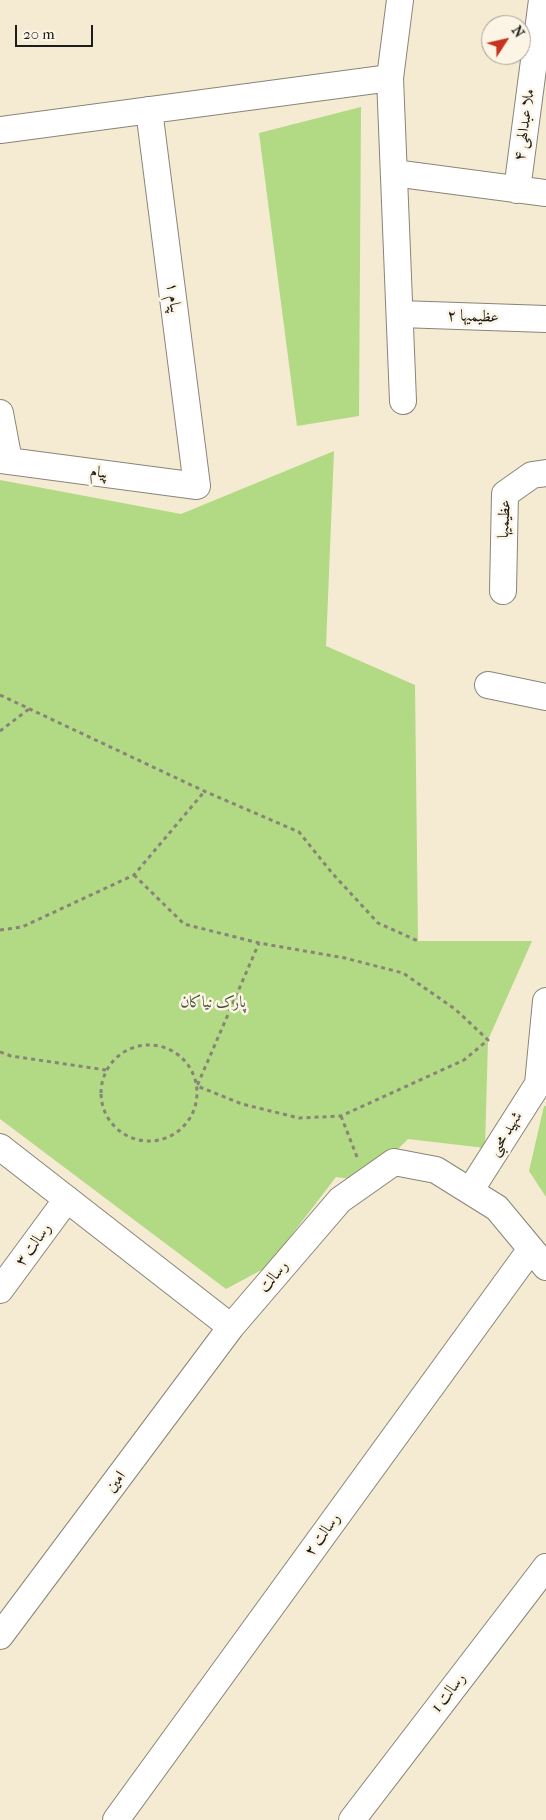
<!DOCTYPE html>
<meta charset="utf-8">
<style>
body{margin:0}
#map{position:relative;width:546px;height:1820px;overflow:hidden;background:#f5ebd3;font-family:"IM FELL French Canon",serif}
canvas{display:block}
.north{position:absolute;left:481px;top:15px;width:50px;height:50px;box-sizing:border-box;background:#fcf5e5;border:1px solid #a29e95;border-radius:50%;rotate:55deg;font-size:14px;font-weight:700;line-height:20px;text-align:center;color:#1c1c1c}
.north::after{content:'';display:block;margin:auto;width:18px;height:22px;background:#c8321e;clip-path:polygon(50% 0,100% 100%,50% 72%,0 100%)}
.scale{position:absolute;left:15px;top:25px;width:78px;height:22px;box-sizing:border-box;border:2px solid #1c1c1c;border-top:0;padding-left:6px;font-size:15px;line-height:18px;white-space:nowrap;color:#1c1c1c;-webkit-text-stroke:4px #fcf5e5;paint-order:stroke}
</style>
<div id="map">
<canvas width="546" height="1820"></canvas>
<div class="north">N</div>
<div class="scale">20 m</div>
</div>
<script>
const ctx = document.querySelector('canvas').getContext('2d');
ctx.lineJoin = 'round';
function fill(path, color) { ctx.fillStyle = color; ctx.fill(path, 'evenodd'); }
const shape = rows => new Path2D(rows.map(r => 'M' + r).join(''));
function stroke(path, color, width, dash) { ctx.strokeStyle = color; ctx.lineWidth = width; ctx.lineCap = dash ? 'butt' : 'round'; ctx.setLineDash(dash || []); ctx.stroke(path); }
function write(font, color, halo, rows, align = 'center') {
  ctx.font = font + ' "IM FELL French Canon",Amiri,serif'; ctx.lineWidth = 5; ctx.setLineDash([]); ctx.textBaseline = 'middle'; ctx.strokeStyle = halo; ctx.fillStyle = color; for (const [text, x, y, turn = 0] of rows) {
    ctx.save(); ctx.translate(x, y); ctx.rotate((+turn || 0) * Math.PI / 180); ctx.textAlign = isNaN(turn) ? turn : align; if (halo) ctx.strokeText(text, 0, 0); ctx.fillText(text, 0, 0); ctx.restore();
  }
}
const green = shape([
 [361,107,359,416,297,426,259,133],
 [334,451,326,646,415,685,418,941,532,941,488,1040,485,1148,408,1139,366,1181,336,1177,267,1267,226,1289,0,1119,0,480,181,514],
 [544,1106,546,1106,546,1197,529,1171]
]);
const path = shape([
 [0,695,204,791,299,832,332,873,378,923,418,941],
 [0,731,29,709],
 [134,875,184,924,259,943,345,958,403,973,455,1009,488,1040,464,1060,341,1116,299,1118,242,1104,197,1086,259,943],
 [0,930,22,927,134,875,204,792],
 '101 1093a48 48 0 1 1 96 0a48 48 0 1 1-96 0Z',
 [0,1052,11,1056,106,1070],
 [341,1116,357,1157]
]);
const minor = shape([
 [400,0,390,78,403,401],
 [0,130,390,78],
 [394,173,546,193],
 [517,190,542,0],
 [400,314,546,319],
 [0,413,9,461],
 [0,460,197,486,149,110],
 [503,591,505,494,532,475,546,473],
 [488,685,546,697],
 [538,1084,546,1001],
 [0,1147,231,1327,340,1200,394,1162,436,1170,497,1208,546,1267],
 [470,1191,538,1084,546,1083],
 [0,1290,67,1199],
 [0,1636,231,1327],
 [116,1820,531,1249],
 [352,1820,546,1567]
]);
const streetNames = [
 ["ملا عبدالهی ۴",525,125,-82],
 ["پیام ۱",173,298,83],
 ["عظیمیها ۲",473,317,2],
 ["پیام",99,473,8],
 ["عظیمیها",505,519,-87],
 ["شهید محبی",506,1134,-58],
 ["رسالت ۳",34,1245,-54],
 ["رسالت",274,1277,-50],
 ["امین",116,1482,-53],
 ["رسالت ۲",323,1535,-54],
 ["رسالت 1",449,1693,-52]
];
const parkNames = [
 ["پارک نیاکان",213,1003]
];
fill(green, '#b2d983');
stroke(minor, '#888478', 28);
stroke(path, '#888478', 3, [4, 4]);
stroke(minor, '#fff', 26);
write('16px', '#1c1c1c', '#fcf5e5', streetNames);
write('16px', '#49553b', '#fcf5e5', parkNames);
</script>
